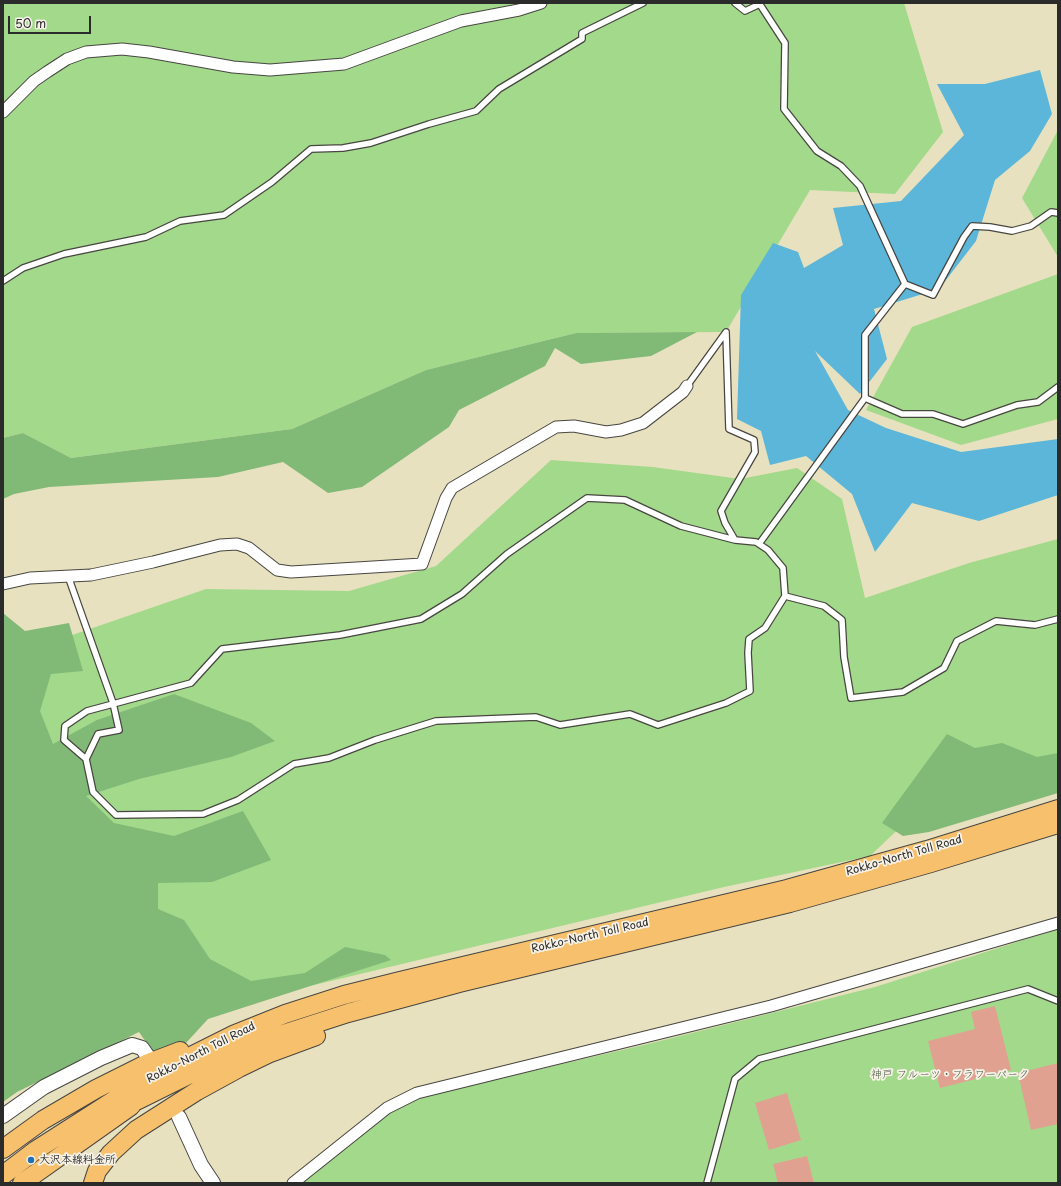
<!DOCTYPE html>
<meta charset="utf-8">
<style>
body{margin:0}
#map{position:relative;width:1061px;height:1186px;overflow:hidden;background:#e8e1bf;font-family:"Playpen Sans",sans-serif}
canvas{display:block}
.frame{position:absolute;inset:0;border:4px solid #2b2b2b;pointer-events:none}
.scale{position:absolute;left:8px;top:16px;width:83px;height:18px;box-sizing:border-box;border:2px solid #2b2b2b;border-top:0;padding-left:5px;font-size:12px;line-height:14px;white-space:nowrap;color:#2b2b2b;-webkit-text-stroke:3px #f7f3e8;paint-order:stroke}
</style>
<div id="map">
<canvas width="1061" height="1186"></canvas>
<div class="frame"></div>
<div class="scale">50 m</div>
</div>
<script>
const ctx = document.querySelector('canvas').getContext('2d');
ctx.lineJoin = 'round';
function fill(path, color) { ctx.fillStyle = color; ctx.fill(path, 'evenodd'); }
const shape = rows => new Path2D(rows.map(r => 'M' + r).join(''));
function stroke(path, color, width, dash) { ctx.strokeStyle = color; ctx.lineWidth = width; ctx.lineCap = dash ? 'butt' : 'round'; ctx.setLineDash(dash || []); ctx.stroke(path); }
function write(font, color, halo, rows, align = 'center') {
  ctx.font = font + ' "Playpen Sans","Klee One",sans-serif'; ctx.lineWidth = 3.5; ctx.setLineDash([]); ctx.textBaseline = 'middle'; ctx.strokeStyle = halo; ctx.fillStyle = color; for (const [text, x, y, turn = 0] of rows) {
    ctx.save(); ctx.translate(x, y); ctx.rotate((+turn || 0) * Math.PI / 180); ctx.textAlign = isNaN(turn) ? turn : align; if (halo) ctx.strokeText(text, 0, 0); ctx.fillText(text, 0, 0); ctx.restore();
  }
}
const green = shape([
 [3,3,904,3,943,132,895,194,810,190,726,332,576,333,426,370,292,429,71,458,23,433,3,438],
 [1058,130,1058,257,1022,198],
 [1058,274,1058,419,961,445,866,410,912,327],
 [551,460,653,467,740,479,797,468,842,499,865,598,969,563,1058,539,1058,771,930,799,870,856,724,887,314,985,216,1003,63,811,22,710,49,643,206,589,349,591,436,566],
 [1058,929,1058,1183,298,1183,390,1112,421,1097,652,1043,875,987]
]);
const forest = shape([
 [697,332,651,356,581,364,555,348,545,366,459,410,449,427,362,487,328,493,283,462,218,477,49,487,14,494,3,499,3,438,23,433,71,458,292,429,426,370,576,333],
 [3,613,25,631,69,623,83,671,51,674,40,711,53,744,97,720,174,694,251,723,275,741,231,757,139,779,86,796,114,823,174,836,243,811,271,860,212,882,158,883,158,909,184,920,210,959,251,981,305,973,345,947,385,955,391,960,208,1019,174,1056,160,1062,139,1032,17,1092,3,1102],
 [947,734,975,748,1002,743,1037,757,1058,753,1058,793,929,832,903,836,882,823]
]);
const water = shape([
 [1040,70,1052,114,1030,151,995,180,976,241,939,289,874,309,887,359,860,394,815,351,848,410,886,428,961,452,1058,439,1058,495,979,521,912,503,875,552,852,494,806,456,770,465,761,431,737,419,741,295,773,243,798,252,804,268,843,245,833,208,901,201,964,135,937,84,985,84]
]);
const building = shape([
 [995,1006,1011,1070,940,1088,928,1041,975,1029,971,1012],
 [1058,1063,1058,1124,1031,1130,1018,1073],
 [787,1093,801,1140,769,1150,755,1103],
 [807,1156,814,1183,778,1183,773,1164]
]);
const service = shape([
 [735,3,745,11,760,4],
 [759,3,785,43,784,109,817,151,841,166,860,186,905,284],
 [1058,213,1051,212,1031,226,1012,231,990,227,972,226,964,237,933,295,905,284,865,335,865,398,902,414,933,414,963,424,1017,405,1038,402,1058,387],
 [3,281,23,268,64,254,146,237,180,221,224,215,272,182,311,149,343,148,371,143,429,124,476,111,499,89,582,39,582,33,643,3],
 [759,544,865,398],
 [68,576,113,703,119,730,98,734,86,759,93,792,116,815,203,814,238,800,294,764,329,758,375,740,436,721,536,717,560,725,630,714,658,725,726,703,750,691,748,653,749,639,765,628,785,596,783,568,768,550,756,542,735,540,725,523,721,511,755,452,754,440,729,429,726,332,687,386],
 [785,596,824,606,842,620,844,657,851,698,903,692,944,668,957,641,996,621,1035,625,1058,619],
 [86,759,64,740,65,726,87,711,191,683,222,649,340,635,421,619,462,594,507,554,587,498,625,500,681,526,735,540],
 [707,1183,735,1079,759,1059,1028,989,1058,1001]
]);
const minor = shape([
 [3,112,34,81,47,72,67,59,86,52,122,49,149,52,233,67,270,70,344,64,461,21,519,10,541,3],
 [3,584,30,578,91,575,153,562,220,545,237,544,249,548,277,570,291,572,422,564,446,498,452,488,556,427,574,426,606,432,621,430,643,423,683,392,687,386],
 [293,1183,387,1108,417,1093,771,1006,1058,923]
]);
const tertiary = shape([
 [3,1116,44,1087,101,1058,132,1045,142,1048,151,1061],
 [179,1117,201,1165,213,1183]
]);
const primary = shape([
 [118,1110,227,1056,280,1035,348,1013,459,983,790,903,931,863,1058,824],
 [3,1149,43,1120,96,1089,146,1064,180,1051],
 [3,1175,36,1150,133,1088,171,1066,235,1034,285,1014,344,995,400,981,787,889,927,850,1058,809],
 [22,1183,131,1106],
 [93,1183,97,1171,111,1153,136,1130,197,1091,239,1068,270,1053,316,1036]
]);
const markers = [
 [31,1160,4,"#1f6fb2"]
];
const streetNames = [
 ["Rokko-North Toll Road",904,856,-16],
 ["Rokko-North Toll Road",590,936,-13],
 ["Rokko-North Toll Road",201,1053,-27]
];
const parkNames = [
 ["神戸 フルーツ・フラワーパーク",950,1075]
];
const poiNames = [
 ["大沢本線料金所",39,1160]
];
fill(green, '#a2d98b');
fill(forest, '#81b977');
fill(water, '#5bb6d9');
fill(building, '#e1a191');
stroke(service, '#474641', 8);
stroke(minor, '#474641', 13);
stroke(tertiary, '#474641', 16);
stroke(primary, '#474641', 20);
stroke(service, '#fff', 5.5);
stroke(minor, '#fff', 11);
stroke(tertiary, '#fff', 14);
stroke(primary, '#f7c06c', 18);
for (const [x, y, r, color] of markers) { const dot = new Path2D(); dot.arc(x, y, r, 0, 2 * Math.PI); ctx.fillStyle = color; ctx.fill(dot); stroke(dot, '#f7f3e8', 1.5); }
write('11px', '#2b2b2b', '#f7f3e8', streetNames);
write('11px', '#495643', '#f7f3e8', parkNames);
write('bold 11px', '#2b2b2b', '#f7f3e8', poiNames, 'left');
</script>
